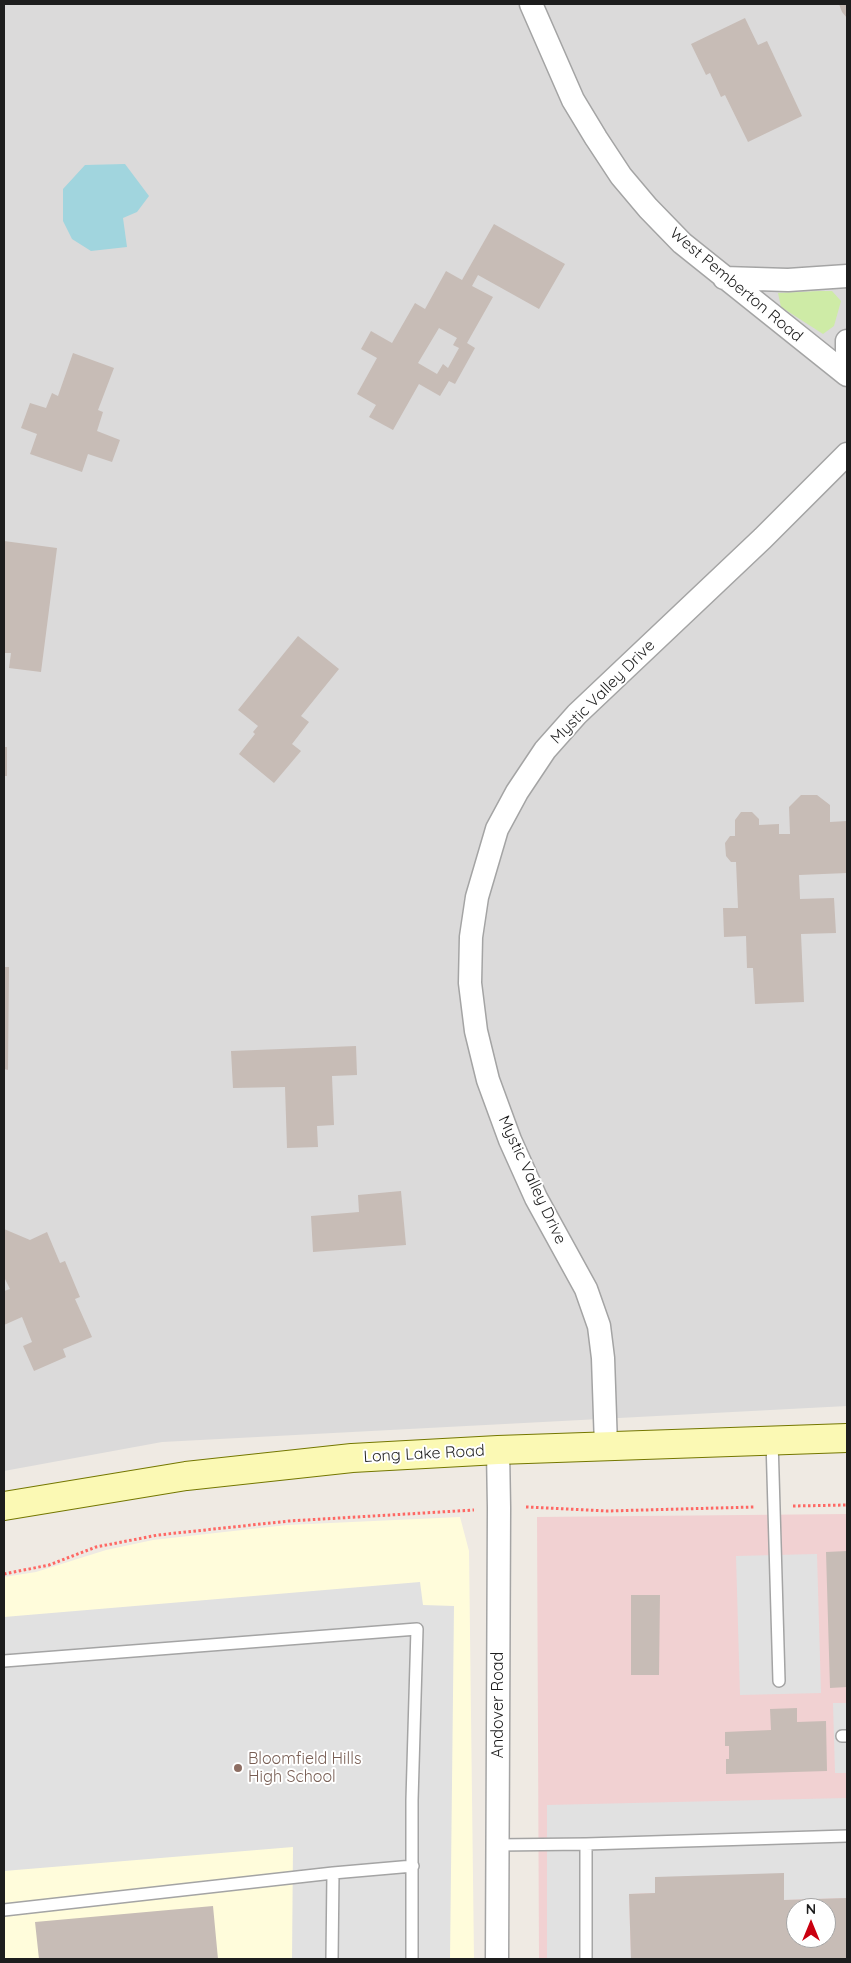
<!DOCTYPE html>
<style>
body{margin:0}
#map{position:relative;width:851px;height:1963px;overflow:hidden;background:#efeae3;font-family:Quicksand,sans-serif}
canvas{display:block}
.frame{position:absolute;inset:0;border:5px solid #1d1d1d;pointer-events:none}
.north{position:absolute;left:786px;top:1898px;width:50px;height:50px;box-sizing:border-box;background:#fff;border:1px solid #a5a5a5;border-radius:50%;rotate:0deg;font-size:14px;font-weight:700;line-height:20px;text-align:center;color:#1d1d1d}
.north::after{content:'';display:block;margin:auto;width:18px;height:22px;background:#ca0010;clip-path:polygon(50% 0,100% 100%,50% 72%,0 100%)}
</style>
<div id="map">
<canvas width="851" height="1963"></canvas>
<div class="frame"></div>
<div class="north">N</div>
</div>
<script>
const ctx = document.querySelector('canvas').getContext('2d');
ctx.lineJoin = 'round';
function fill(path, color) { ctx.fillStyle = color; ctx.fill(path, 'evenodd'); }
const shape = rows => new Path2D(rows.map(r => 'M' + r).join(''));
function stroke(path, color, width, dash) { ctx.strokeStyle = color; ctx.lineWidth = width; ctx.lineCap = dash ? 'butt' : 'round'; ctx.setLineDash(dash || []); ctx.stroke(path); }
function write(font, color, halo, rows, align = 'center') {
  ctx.font = font + ' Quicksand,sans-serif'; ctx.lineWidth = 4; ctx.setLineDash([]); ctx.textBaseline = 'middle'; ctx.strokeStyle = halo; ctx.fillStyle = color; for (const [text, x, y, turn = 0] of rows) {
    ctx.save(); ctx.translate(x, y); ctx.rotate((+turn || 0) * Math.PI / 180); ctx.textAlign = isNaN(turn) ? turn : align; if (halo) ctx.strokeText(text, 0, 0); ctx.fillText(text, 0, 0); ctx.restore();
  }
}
const residential = shape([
 [4,4,847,4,847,1406,162,1442,4,1471]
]);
const commercial = shape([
 [847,1514,847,1959,539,1959,537,1517],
 [796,1908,826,1908,826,1938,796,1938]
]);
const education = shape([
 [460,1517,469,1551,474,1959,4,1959,4,1577,36,1572,106,1550,153,1540,287,1525]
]);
const grass = shape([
 [819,291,832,291,841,301,834,326,823,334,781,307,778,293]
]);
const parking = shape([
 [817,1554,821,1693,740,1695,736,1556],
 [420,1582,423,1605,454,1606,450,1959,292,1959,293,1847,4,1871,4,1617],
 [833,1703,847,1703,847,1773,835,1773],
 [847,1798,847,1898,784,1900,784,1874,655,1893,629,1894,631,1959,547,1959,547,1805]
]);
const water = shape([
 [125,164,149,196,137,212,123,218,127,247,91,251,72,239,63,221,63,189,85,165]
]);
const building = shape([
 [839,4,847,4,847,18,842,12],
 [745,18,758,45,767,41,802,116,748,142,725,95,721,97,710,73,706,75,691,44],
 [494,224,565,264,539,309,478,275,472,286,493,297,467,343,475,348,455,384,449,381,440,396,419,384,393,430,369,417,376,405,357,394,377,358,361,349,371,331,392,343,415,303,425,309,446,271,462,280],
 [439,328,457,338,453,345,459,348,448,368,443,364,437,374,418,363],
 [73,353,114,368,98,410,103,412,97,431,120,440,112,462,88,454,82,472,30,454,37,434,21,428,30,403,46,408,52,393,58,396],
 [4,541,57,548,41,672,9,668,11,653,4,653],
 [298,636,339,669,301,716,309,722,292,744,301,751,274,783,239,754,255,734,253,732,258,726,238,710],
 [4,747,7,747,7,776,4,776],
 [801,795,817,795,830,805,830,822,847,821,847,873,799,875,800,899,834,898,836,933,801,934,804,1002,755,1004,753,968,747,968,746,936,724,937,723,908,738,908,736,862,731,862,726,856,725,843,730,836,735,836,735,820,741,812,752,812,759,819,759,825,779,824,779,834,790,834,789,807],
 [4,967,9,967,8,1070,4,1069],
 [356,1046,357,1075,332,1076,334,1125,317,1126,318,1147,287,1148,285,1087,233,1088,231,1051],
 [401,1191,406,1245,313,1252,311,1216,359,1212,358,1195],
 [4,1229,30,1240,47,1232,60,1263,65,1261,80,1297,75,1299,92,1337,63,1349,66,1357,34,1371,23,1346,32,1342,22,1317,4,1325,4,1291,10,1289,4,1277],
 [847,1551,847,1687,830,1688,826,1552],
 [631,1595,660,1595,659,1675,631,1675],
 [797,1708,797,1722,826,1721,827,1771,726,1774,726,1759,729,1759,729,1746,725,1746,725,1732,771,1730,770,1709],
 [784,1873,784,1900,847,1898,847,1959,631,1959,629,1894,655,1893,655,1877],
 [796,1908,826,1908,826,1938,796,1938],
 [213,1906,218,1959,39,1959,35,1922]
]);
const path = shape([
 [793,1506,847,1505],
 [526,1507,608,1511,754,1507],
 [4,1574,49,1565,96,1547,158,1535,289,1521,474,1510]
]);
const lane = shape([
 [772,1440,779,1681],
 [4,1661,417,1629,412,1800,412,1959],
 [842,1736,847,1736],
 [586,1844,586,1959],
 [497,1845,586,1844,847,1836],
 [4,1910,333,1873,413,1866],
 [332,1959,333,1873]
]);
const street = shape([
 [531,4,573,100,596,138,621,176,648,208,682,243,847,375],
 [724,278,788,280,847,276],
 [847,341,847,351],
 [606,1446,603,1358,599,1326,586,1289,536,1198,510,1140,488,1080,476,1031,470,983,471,937,477,897,497,829,517,792,545,750,577,714,763,538,847,454],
 [497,1959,499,1508,498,1450]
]);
const secondary = shape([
 [4,1506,186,1476,352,1458,498,1450,847,1438]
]);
const markers = [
 [238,1768,5,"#8d6e63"]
];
const streetNames = [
 ["West Pemberton Road",736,285,40],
 ["Mystic Valley Drive",603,692,-45],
 ["Mystic Valley Drive",532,1180,65],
 ["Long Lake Road",424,1454,-3],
 ["Andover Road",498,1705,-90]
];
const educationNames = [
 ["Bloomfield Hills",248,1759],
 ["High School",248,1777]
];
fill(residential, '#dbdada');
fill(commercial, '#f1d1d2');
fill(education, '#fffcdb');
fill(grass, '#ceeba6');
fill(parking, '#e1e1e1');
fill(water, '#a1d5de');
fill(building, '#c7bcb6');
stroke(lane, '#a4a4a4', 14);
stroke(street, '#a4a4a4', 25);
stroke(secondary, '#747701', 30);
stroke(path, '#fe6864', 3, [2.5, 2.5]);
stroke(lane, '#fff', 11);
stroke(street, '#fff', 22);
stroke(secondary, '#fbf9b4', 28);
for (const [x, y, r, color] of markers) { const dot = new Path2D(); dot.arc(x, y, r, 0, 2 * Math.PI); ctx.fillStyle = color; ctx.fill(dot); stroke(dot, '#fff', 2); }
write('16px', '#1d1d1d', '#fff', streetNames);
write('16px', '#785e54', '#fff', educationNames, 'left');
</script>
